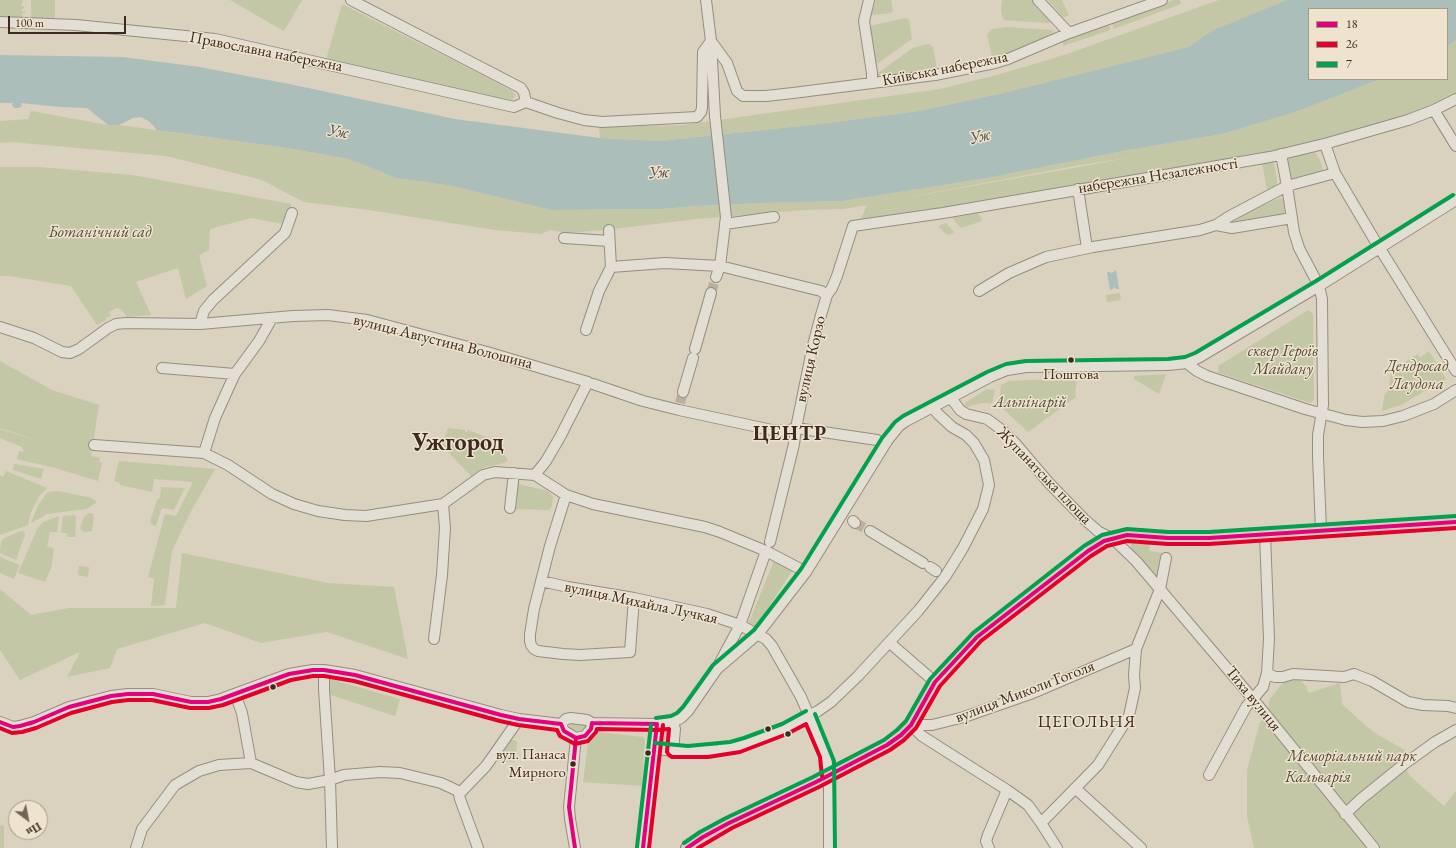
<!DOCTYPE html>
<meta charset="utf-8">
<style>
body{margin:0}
#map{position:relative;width:1456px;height:848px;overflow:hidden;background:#dad1bf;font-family:"EB Garamond",serif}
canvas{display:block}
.legend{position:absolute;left:1308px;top:8px;width:140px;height:72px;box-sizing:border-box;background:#eee4ce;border:1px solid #a79989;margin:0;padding:5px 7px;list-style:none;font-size:12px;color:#3d2921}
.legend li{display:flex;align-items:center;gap:8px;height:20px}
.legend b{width:20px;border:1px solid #a79989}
.north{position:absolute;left:8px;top:800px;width:40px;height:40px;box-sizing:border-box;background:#eee4ce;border:1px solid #a79989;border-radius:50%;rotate:148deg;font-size:11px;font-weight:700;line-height:16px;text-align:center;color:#3d2921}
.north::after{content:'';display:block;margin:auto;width:14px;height:18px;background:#746458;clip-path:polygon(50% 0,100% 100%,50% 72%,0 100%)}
.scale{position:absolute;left:8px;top:16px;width:118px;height:18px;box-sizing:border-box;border:2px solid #3d2921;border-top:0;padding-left:5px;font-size:12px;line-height:14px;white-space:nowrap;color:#3d2921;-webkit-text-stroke:3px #eee4ce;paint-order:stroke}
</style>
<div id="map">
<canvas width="1456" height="848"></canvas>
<ul class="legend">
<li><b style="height:5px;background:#e5007d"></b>18</li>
<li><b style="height:5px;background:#e4002b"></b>26</li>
<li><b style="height:5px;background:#03a04f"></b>7</li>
</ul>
<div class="north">Пн</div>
<div class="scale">100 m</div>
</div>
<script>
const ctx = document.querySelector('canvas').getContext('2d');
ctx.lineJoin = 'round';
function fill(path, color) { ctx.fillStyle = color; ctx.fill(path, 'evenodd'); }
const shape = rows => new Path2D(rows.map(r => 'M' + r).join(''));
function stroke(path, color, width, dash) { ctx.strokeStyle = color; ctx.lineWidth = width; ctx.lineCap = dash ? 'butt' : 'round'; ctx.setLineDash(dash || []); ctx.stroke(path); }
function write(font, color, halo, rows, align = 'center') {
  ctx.font = font + ' "EB Garamond",serif'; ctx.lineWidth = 3; ctx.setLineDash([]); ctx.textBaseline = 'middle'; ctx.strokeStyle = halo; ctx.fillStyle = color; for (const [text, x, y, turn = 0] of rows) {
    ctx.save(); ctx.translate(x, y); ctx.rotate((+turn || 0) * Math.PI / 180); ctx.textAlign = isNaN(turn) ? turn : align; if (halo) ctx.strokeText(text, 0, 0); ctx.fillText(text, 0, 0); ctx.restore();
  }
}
const green = shape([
 [0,0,23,0,21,6,24,6,24,8,22,9,22,12,25,11,25,13,22,14,25,20,0,18],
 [31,0,55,0,55,19,31,20],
 [230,0,302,0,284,31],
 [876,0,891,0,893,11,891,13,873,15,872,13],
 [1002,0,1033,0,1050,17,1052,22,1047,23,1004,20,1002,16,1001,9],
 [1048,0,1062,0,1069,16,1063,17],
 [1174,0,1180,0,1181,4,1114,29,1112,23],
 [1219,0,1287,0,1213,30,1188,47,1003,93,919,111,820,124,660,141,600,138,599,127,683,125,940,89,997,75,1064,55],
 [342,4,492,80,512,91,516,95,511,102,326,60],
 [905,18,909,19,912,39,878,63,876,62,869,30,870,27,874,25],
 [1109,24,1110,30,1063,46,1063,41],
 [1007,27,1051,30,1054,31,1052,34,1006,57,995,59,992,57,987,34,992,29],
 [1456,40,1456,94,1436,105,1350,133,1243,158,860,221,867,205,844,209,805,210,697,219,605,230,566,233,551,230,541,234,495,230,369,210,304,202,262,180,166,156,12,142,0,143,0,121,28,119,31,111,108,125,119,125,287,148,349,159,396,178,453,186,551,210,662,209,696,206,761,203,843,201,987,178,1123,151,1222,134,1296,112,1380,79,1447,79,1447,46],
 [1127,158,1073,168,888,201,1080,165],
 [929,44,933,47,937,70,877,78,877,76,878,73,910,50,915,47],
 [1315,152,1320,160,1323,169,1322,170,1294,178,1290,177,1286,157],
 [1274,161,1277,182,1275,186,1267,190,1262,163],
 [0,167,39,167,132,175,292,204,284,224,251,218,210,229,209,250,199,255,207,286,186,299,178,268,136,282,151,315,127,317,122,310,117,308,109,312,111,316,106,318,106,320,97,325,71,286,9,276,0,276],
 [1280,198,1283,199,1285,207,1284,213,1281,215,1235,224,1231,223,1230,221,1232,219],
 [977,213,982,218,982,221,961,228,952,218],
 [946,223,954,232,952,234,947,235,939,227,940,225],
 [1120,293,1121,300,1107,302,1106,295],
 [1308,310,1313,314,1314,400,1310,403,1219,373,1218,366],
 [1429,351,1446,379,1401,405,1382,411,1384,397,1389,388,1391,369,1399,366,1418,354,1420,358],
 [0,361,52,390,99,405,91,456,100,458,99,462,102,463,98,481,55,468,17,459,19,451,24,452,22,447,0,438,0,429,47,444,0,428],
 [1166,374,1159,394,1134,379,1134,376],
 [1077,378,1075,393,1076,397,1028,432,999,405,1001,385,1009,381],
 [987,389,995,390,992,403,982,403,967,407,965,406,965,403],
 [448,428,465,430,465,432,467,432,467,430,497,441,498,446,508,460,504,463,482,468,471,476,450,454,442,444],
 [119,461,215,469,190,513,172,551,165,605,151,606,154,579,148,577,165,514,176,516,193,482,154,479,152,492,120,485,120,483,114,481],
 [14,464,44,469,41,479,13,470],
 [6,471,47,488,40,495,31,512,28,525,0,535,0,475,3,477],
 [518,484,548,491,553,497,552,506,549,510,515,509],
 [161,487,185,488,174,510,163,508,161,510,156,526,152,525,150,521,157,500,160,497],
 [58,491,92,498,97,502,86,509,47,514,31,523,38,505,48,492],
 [89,513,94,514,92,531,84,532,80,528,84,517],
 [75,515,76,518,75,537,67,537,67,533,61,533,63,516],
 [59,516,57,532,50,532,47,547,54,548,51,568,45,582,18,573,37,529,43,522],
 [21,531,24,532,25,535,16,560,0,553,1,542,4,538],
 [1131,543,1150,544,1149,551,1164,553,1159,582,1131,550],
 [182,553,328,583,394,587,408,659,327,632,261,643,205,623,117,649,110,668,67,677,80,652,20,680,0,650,0,589,31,615,69,608,176,608],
 [0,557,20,565,14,579,0,573],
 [774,561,793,569,756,627,751,625,749,622],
 [79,566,89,567,88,577,78,575],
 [330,679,400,699,395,716,331,695,328,687],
 [1290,679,1299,679,1306,686,1309,693,1340,683,1342,704,1366,726,1380,736,1412,754,1403,762,1410,776,1444,806,1456,791,1456,848,1254,848,1247,816,1247,770,1260,722,1269,711,1268,708,1270,699,1281,685],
 [570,723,586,723,587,726,583,731,579,732,570,728,569,726],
 [667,727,670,728,669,743,667,744,663,741,664,730],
 [598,732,643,737,645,739,642,786,583,782,588,744],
 [508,739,517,741,515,762,492,761],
 [0,825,4,826,4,848,0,848]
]);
const water = shape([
 [1287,0,1456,0,1456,40,1447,46,1447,9,1309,9,1309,79,1380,79,1296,112,1222,134,1123,151,987,178,843,201,761,203,696,206,662,209,551,210,453,186,396,178,349,159,287,148,157,130,150,122,141,117,133,118,119,125,108,125,87,108,60,107,21,103,22,106,19,108,14,108,12,105,13,103,0,103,0,55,122,57,200,67,294,85,455,119,600,138,660,141,820,124,919,111,1003,93,1188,47,1213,30],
 [1116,270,1119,289,1116,289,1114,287,1112,290,1110,290,1107,272,1109,272,1112,273]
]);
const minorTunnel = shape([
 [711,293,716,277],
 [680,403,683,392],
 [855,523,870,531]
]);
const minor = shape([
 [351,0,521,88,524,93,526,102,558,113,584,120,602,122,697,117,701,112,702,108,703,52,711,41,727,63,737,91,743,96,766,96,793,93,935,75,995,63,1008,59,1069,33,1162,0],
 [706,0,711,41,715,116,726,217,720,266,716,277],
 [869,0,864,21,872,73,872,83],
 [1038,0,1069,33],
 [0,22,76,25,215,39,514,107,526,102],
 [1434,110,1456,146],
 [1281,154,1287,186,1335,173,1325,144],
 [1335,173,1374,239,1456,371],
 [1078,189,1087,248],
 [725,224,774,217],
 [1216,225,1232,228,1292,218],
 [609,230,611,267],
 [564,238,609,241],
 [979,291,1009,273,1046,257,1093,247,1200,230,1216,225,1230,216,1287,186,1294,232,1299,248,1319,286,1322,299,1323,405,1318,435,1318,457,1321,530],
 [200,324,204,311,213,300,285,233,292,213],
 [0,327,34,338,62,352,70,353,79,349,108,328,116,324,126,323,200,324,293,316,328,315,367,320,487,352,588,382,560,437,546,461,535,475],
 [586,330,599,291,611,267,665,263,720,266,821,291,827,295],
 [695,349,711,293],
 [1187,363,1197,371,1207,376,1305,409,1346,420,1362,422,1383,421,1403,416,1434,404,1456,390],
 [162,368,235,374],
 [593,384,643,401,679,410,772,430,785,431,796,428,877,440],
 [683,392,693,358],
 [951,398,960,410,966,414,987,419,1002,430,1015,443,1049,483,1084,519,1099,532,1112,538,1136,561,1253,699,1374,848],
 [94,445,204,453,228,465,272,494,294,504,318,511,345,515,366,516,443,504,483,475,495,472,535,475,566,495,593,504,705,527,720,532,766,551,806,572],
 [204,453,215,418,228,389,235,374,259,341,272,318],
 [566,495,550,546,534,609,530,634,530,641,531,645,534,649,538,651,563,654,580,655,630,652,634,598],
 [510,508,514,473],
 [853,521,855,523],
 [870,531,923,563],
 [770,542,794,444,796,428,813,345,821,315,827,295,832,288,837,276,853,226,943,213,1270,157,1328,143,1408,120,1434,110,1456,99],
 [930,567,936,571],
 [541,581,568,587,634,598,707,614,740,625,766,639,772,646,801,697,826,755,829,787,829,848],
 [434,639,442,575,445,528,443,504],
 [890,643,935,682],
 [719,664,740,625,766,551],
 [324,670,324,689,330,780,332,848],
 [1267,673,1275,677,1283,677,1293,674,1344,677,1354,674,1372,681,1408,702,1423,705,1448,706,1456,708],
 [235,694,242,713,251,763],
 [0,722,13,727,20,726,34,722,69,707,111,696,128,694,153,694,191,702,208,702,221,699,289,674,313,670,324,670,355,675,501,715,519,719,561,724],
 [673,722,675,729,673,751],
 [592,723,657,724,673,722,681,718,688,711,717,669,758,634,806,572,887,441,899,426,906,421,990,377,1007,370,1026,367,1168,365,1187,363,1198,358,1319,286,1456,200],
 [561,724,564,731,576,738,585,736,591,729,592,723],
 [561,724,566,719,571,718,587,720,592,723],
 [911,725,932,725,964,717,1033,693,1136,649],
 [911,725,922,736,1007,790,1028,805,1041,823,1057,848],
 [654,749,688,752,719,750,746,744,785,729,818,711,831,702,858,676,918,611,945,577,963,548,983,509,989,485,984,460,974,443,966,435,952,427,938,414,933,408],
 [1209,775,1246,707,1263,687,1267,673,1269,639,1265,534],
 [1075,788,1141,848],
 [1345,814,1361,799,1403,765,1435,742,1456,730],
 [1041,823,1098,765,1129,716,1135,688,1134,675,1136,649,1160,589,1166,558],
 [136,848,142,829,175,785,199,771,219,765,251,763,296,782,308,784,330,780,344,775,380,772,400,773,441,783,458,791,459,794],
 [478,848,460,799,459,794,486,766,519,719],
 [575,848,570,819,569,807,576,738],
 [643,848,657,724],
 [989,848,986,841,988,835,1007,790]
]);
const major = shape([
 [687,848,703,837,729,823,816,782,851,763,887,745,901,735,911,725,935,682,954,661,977,637,1088,551,1104,541,1112,538,1127,535,1168,538,1209,538,1456,522]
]);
const bus1 = shape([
 [0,722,13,727,20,726,34,722,69,707,111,696,128,694,153,694,191,702,208,702,221,699,289,674,313,670,324,670,355,675,501,715,519,719,561,724,564,731,576,738,585,736,591,729,592,723],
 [592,723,657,724],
 [575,848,569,807,576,738],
 [643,848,657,724],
 [687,848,703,837,729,823,816,782,887,745,901,735,911,725,935,682,977,637,1088,551,1104,541,1127,535,1168,538,1209,538,1456,522]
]);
const bus2 = shape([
 [0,728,12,733,22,732,36,728,71,713,112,702,128,700,152,700,190,708,209,708,223,705,291,680,313,676,324,676,354,681,500,721,518,725,557,730,560,736,575,744,588,741,596,732,597,729,657,730,669,729,667,752,669,755,672,757,708,757,740,752,787,734,806,724,820,757,822,776],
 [649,848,663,725],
 [698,848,732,828,819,787,890,750,904,740,916,728,940,686,981,641,1091,556,1107,546,1127,541,1168,544,1209,544,1456,528]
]);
const bus3 = shape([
 [815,714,834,761,835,848],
 [656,718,671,716,677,713,683,707,713,665,754,630,801,569,882,438,895,422,903,416,987,372,1006,364,1026,361,1168,359,1185,357,1195,353,1316,281,1453,195],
 [655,743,688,746,730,742,744,738,782,724,806,711],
 [684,843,700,832,726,818,813,777,884,740,897,730,906,721,930,679,973,633,1084,546,1102,535,1127,529,1168,532,1209,532,1456,516],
 [637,847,651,725]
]);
const markers = [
 [1071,360,3.5,"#3d2921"],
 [273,687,3.5,"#3d2921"],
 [768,729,3.5,"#3d2921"],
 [788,734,3.5,"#3d2921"],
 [648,753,3.5,"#3d2921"],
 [573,764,3.5,"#3d2921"]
];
const busNames = [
 ["Поштова",1071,375],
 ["вул. Панаса",566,755,"right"],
 ["Мирного",566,773,"right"]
];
const streetNames = [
 ["Православна набережна",266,52,11],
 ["Київська набережна",945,69,-11],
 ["набережна Незалежності",1158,176,-9],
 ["вулиця Августина Волошина",443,342,14],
 ["вулиця Корзо",811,359,-77],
 ["Жупанатська площа",1044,476,46],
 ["вулиця Михайла Лучкая",641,603,12],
 ["вулиця Миколи Гоголя",1025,692,-21],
 ["Тиха вулиця",1253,699,51]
];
const parkNames = [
 ["Ботанічний сад",100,233],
 ["сквер Героїв",1283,352],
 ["Майдану",1283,370],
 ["Дендросад",1417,367],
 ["Лаудона",1417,385],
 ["Альпінарій",1030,403],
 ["Меморіальний парк",1352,757],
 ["Кальварія",1318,778]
];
const waterNames = [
 ["Уж",338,132,9],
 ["Уж",980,137,-14],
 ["Уж",659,173,-4]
];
const neighbourhoodNames = [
 ["ЦЕГОЛЬНЯ",1087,722]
];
const districtNames = [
 ["ЦЕНТР",790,435]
];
const townNames = [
 ["Ужгород",458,443]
];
fill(green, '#c3c7a5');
fill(water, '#acbeb9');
stroke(minorTunnel, '#bbaf9f', 10, [10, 5]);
stroke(minor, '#958d82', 12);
stroke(major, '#7f776d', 14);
stroke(minor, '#e2ded4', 10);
stroke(major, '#d6cec0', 12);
stroke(bus1, '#e5007d', 4);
stroke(bus2, '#e4002b', 4);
stroke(bus3, '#03a04f', 4);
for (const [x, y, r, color] of markers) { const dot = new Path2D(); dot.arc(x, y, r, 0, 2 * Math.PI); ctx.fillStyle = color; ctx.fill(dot); stroke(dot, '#eee4ce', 1.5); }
write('15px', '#3d2921', '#eee4ce', busNames);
write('16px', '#3d2921', '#eee4ce', streetNames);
write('italic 16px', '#544737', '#eee4ce', parkNames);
write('italic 17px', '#544c46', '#eee4ce', waterNames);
ctx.letterSpacing = '1px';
write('17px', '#3d2921', '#eee4ce', neighbourhoodNames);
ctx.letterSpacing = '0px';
ctx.letterSpacing = '1px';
write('bold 20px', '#3d2921', '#eee4ce', districtNames);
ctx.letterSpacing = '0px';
write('bold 24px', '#3d2921', '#eee4ce', townNames);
</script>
